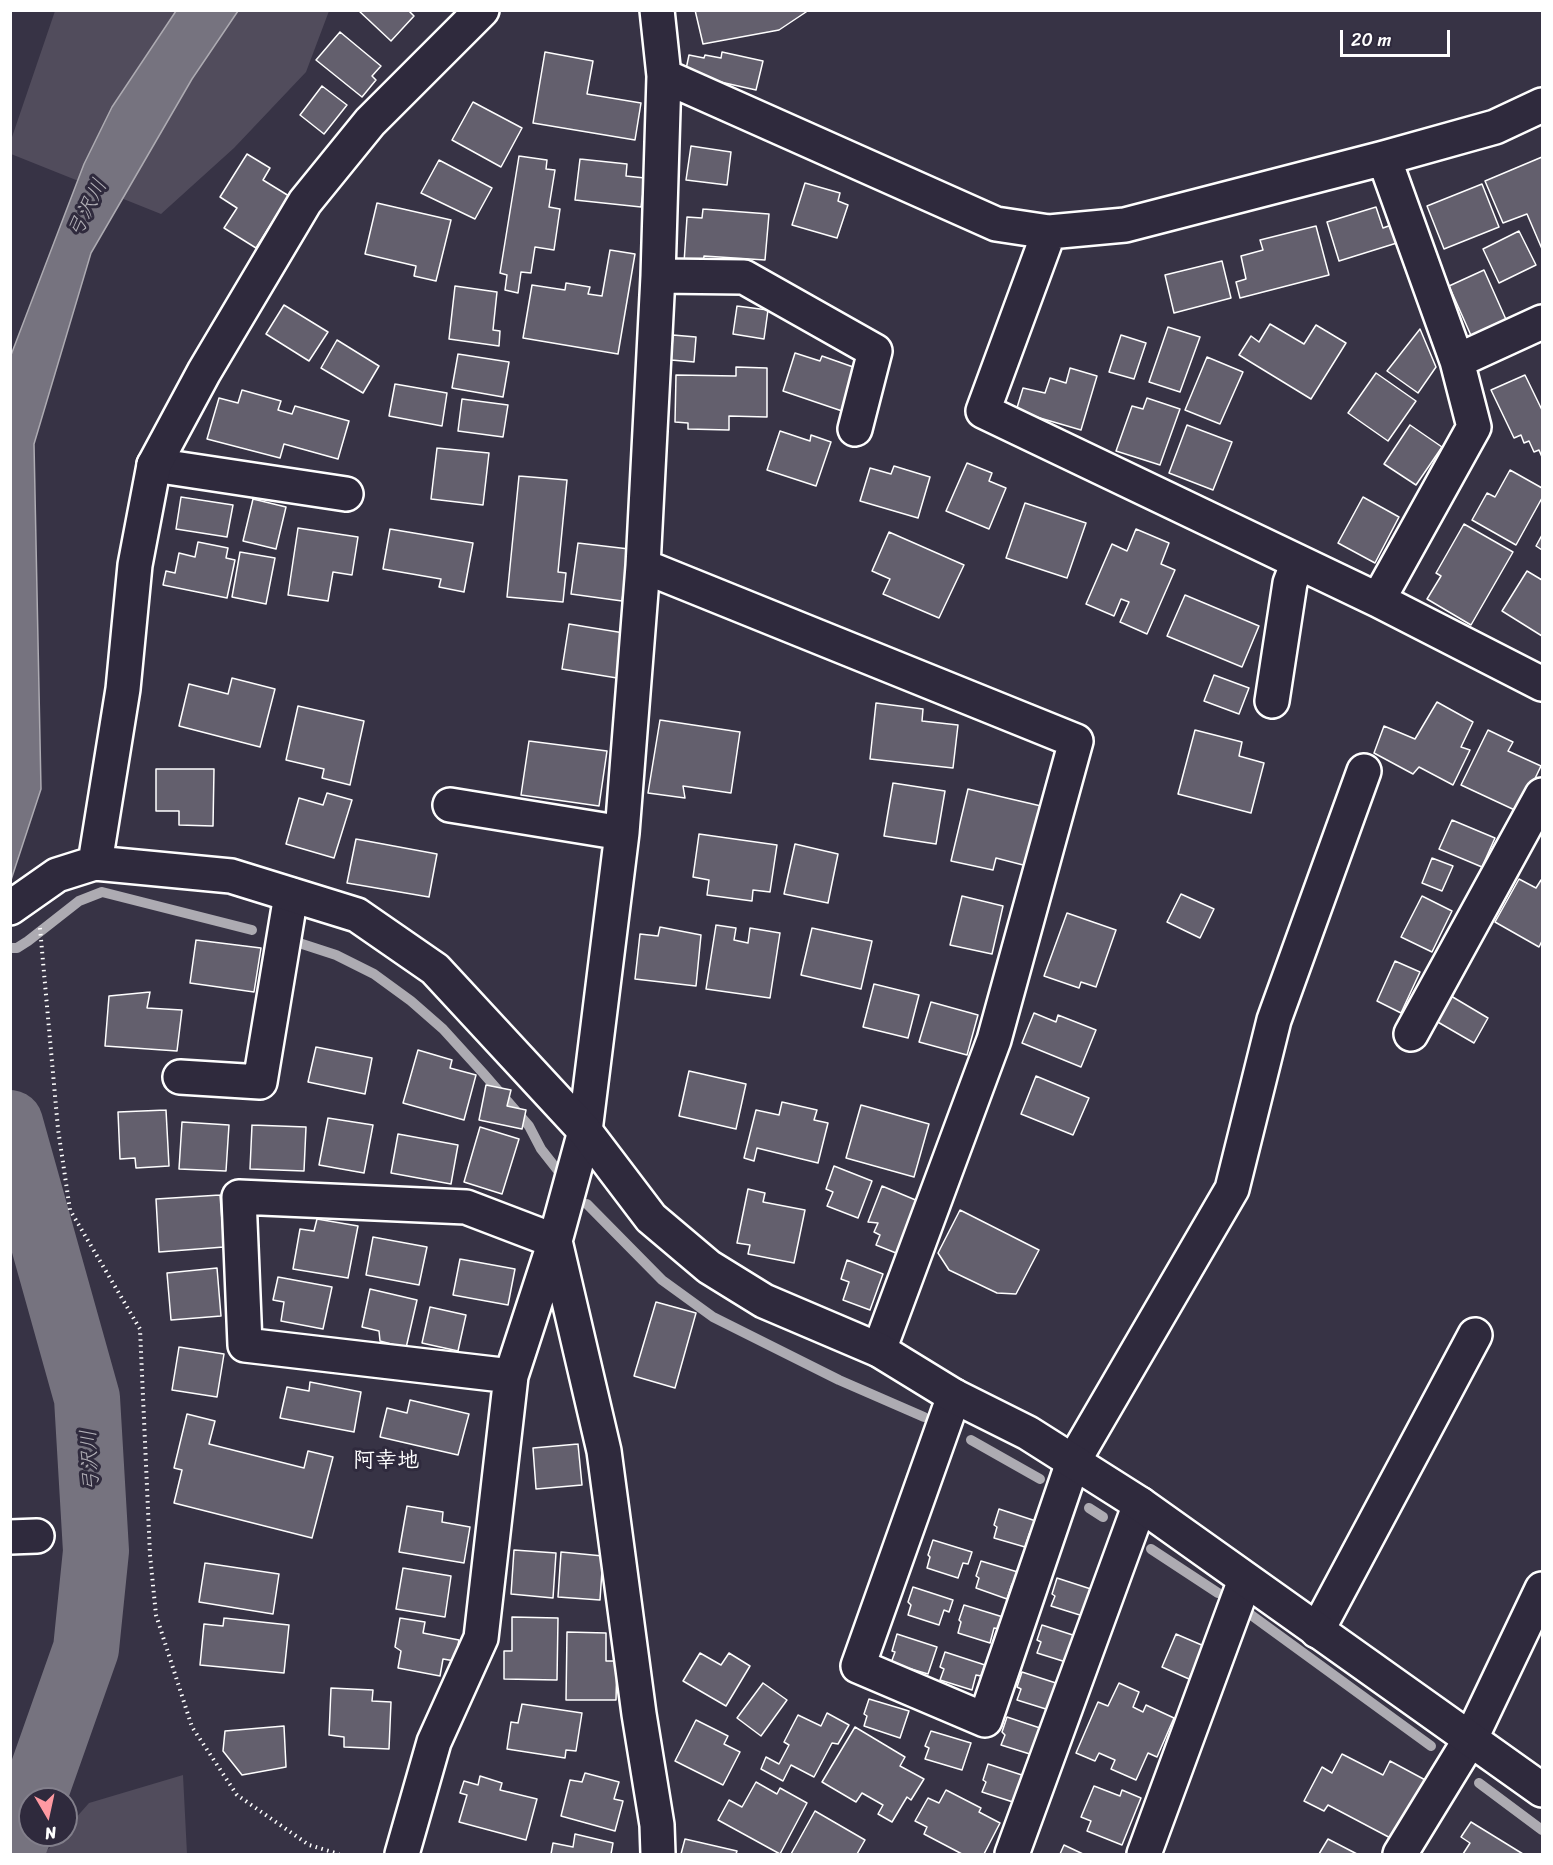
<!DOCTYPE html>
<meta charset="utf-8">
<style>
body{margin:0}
#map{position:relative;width:1553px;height:1865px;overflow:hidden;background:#373345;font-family:Sriracha,sans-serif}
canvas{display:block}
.frame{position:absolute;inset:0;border:12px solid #fff;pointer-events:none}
.north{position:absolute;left:18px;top:1787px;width:60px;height:60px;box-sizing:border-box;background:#2f2a3d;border:2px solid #827f8b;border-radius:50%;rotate:171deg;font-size:16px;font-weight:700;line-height:24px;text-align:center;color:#fff}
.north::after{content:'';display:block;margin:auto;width:21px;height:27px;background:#ff9aa2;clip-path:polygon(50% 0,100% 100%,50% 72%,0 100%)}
.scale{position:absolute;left:1340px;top:30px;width:110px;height:27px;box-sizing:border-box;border:3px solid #fff;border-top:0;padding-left:8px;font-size:18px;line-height:21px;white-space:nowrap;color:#fff;-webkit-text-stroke:4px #2f2a3d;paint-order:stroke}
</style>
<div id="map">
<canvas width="1553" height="1865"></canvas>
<div class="frame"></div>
<div class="north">N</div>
<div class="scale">20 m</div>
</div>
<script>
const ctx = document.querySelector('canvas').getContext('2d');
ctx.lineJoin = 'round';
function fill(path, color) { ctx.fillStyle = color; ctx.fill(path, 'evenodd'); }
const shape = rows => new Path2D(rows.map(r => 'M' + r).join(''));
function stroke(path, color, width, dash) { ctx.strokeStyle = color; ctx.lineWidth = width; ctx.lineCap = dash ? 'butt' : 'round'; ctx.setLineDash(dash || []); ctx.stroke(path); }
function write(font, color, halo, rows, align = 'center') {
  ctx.font = font + ' Sriracha,"Klee One",sans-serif'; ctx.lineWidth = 6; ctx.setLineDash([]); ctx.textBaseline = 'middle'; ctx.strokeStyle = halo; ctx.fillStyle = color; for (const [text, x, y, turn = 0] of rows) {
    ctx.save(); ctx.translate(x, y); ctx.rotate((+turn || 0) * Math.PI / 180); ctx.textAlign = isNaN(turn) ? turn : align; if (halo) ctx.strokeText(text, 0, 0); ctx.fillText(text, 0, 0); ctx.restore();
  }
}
const green = shape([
 [55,11,329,11,306,72,234,148,161,214,11,154,11,140],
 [183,1775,187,1854,44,1854,61,1835,66,1835,66,1829,89,1803]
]);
const water = shape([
 [176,11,238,11,192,79,91,253,34,444,41,789,11,880,11,355,84,164,112,107,176,11]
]);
const stream = shape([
 [293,941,336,955,374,974,411,1001,443,1029,483,1073,529,1126,541,1149,563,1177],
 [10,948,17,948,28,941,79,901,102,892,252,930],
 [587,1204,662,1280,713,1317,839,1380,924,1417],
 [971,1440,1040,1479],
 [1089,1508,1103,1517],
 [1151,1549,1218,1593],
 [1247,1612,1431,1746],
 [1479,1783,1542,1830]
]);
const river = shape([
 [10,1123,87,1398,96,1551,86,1649,33,1799],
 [10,1854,30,1806]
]);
const building = shape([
 [358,10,408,10,414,16,391,41,358,10],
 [695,10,809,10,779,30,703,44,695,10],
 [340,32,381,66,372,76,376,80,362,97,316,60,340,32],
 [545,52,593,61,587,94,641,103,635,140,533,123,545,52],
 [722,52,763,61,756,90,685,74,689,55,704,58,705,55,721,58,722,52],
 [322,86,347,105,324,134,300,115,322,86],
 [473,102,522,128,501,167,452,140,473,102],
 [691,146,731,152,727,185,686,180,691,146],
 [247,154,270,168,263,180,289,196,256,248,224,228,237,208,220,197,247,154],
 [519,156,547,160,546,169,555,170,549,207,560,209,554,250,535,247,531,273,521,272,518,293,505,290,507,275,500,273,519,156],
 [1542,157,1542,249,1527,214,1503,223,1485,181,1542,157],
 [580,159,627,164,626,176,645,178,641,207,575,200,580,159],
 [439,160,492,188,475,219,421,193,439,160],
 [805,183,840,193,838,201,848,205,837,238,792,225,805,183],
 [1482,184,1499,227,1444,249,1427,206,1482,184],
 [377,203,451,220,436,281,414,276,416,266,365,254,377,203],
 [1376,207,1383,228,1394,224,1400,242,1339,261,1327,222,1376,207],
 [703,209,769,214,765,260,704,256,703,264,684,263,687,217,702,218,703,209],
 [1316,226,1329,275,1240,298,1236,282,1246,279,1241,256,1263,250,1260,240,1316,226],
 [1519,231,1536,265,1499,283,1483,249,1519,231],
 [610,250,635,254,618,354,523,338,532,285,565,290,566,283,590,287,588,294,602,296,610,250],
 [1222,261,1231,298,1174,313,1165,275,1222,261],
 [1484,270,1508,324,1473,340,1449,286,1484,270],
 [455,286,497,292,493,330,500,331,499,346,449,339,455,286],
 [284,305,328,332,309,361,266,334,284,305],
 [737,306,768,310,764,339,733,334,737,306],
 [1270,324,1304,344,1316,325,1346,343,1311,399,1239,355,1251,336,1259,342,1270,324],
 [1168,327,1200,337,1180,392,1149,382,1168,327],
 [1420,329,1436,367,1418,393,1387,371,1420,329],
 [673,335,696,337,694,362,671,360,673,335],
 [1121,335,1146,343,1134,379,1109,372,1121,335],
 [337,340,379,366,363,393,321,368,337,340],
 [795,353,820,361,822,356,856,368,842,411,783,391,795,353],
 [458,354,509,362,503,397,452,388,458,354],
 [1207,357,1243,372,1220,424,1185,410,1207,357],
 [736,367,767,368,767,417,729,416,729,430,688,429,688,423,675,422,676,375,736,376,736,367],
 [1070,368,1097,376,1081,430,1016,411,1023,388,1045,393,1050,378,1066,383,1070,368],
 [1376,373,1416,401,1388,441,1348,413,1376,373],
 [1525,375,1542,410,1542,457,1539,450,1534,452,1529,441,1524,443,1521,435,1514,438,1491,390,1525,375],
 [395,384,447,393,442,426,389,416,395,384],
 [242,390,281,401,278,410,292,414,295,406,349,421,338,459,284,444,280,458,207,439,219,398,238,403,242,390],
 [1147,398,1180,409,1160,465,1116,451,1132,406,1143,409,1147,398],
 [462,399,508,405,503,437,458,431,462,399],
 [1187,425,1232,442,1213,490,1169,473,1187,425],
 [1410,425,1442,447,1416,485,1384,464,1410,425],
 [780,431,810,441,811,435,831,442,816,486,767,470,780,431],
 [437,448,489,453,483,505,431,499,437,448],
 [967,463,992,473,989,481,1006,488,989,529,946,511,967,463],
 [894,466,930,477,918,518,860,501,870,468,891,474,894,466],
 [1510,470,1542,488,1542,498,1516,545,1472,520,1487,493,1495,497,1510,470],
 [519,476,567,480,558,572,566,573,563,602,507,597,519,476],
 [181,497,233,505,227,537,176,529,181,497],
 [1363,497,1399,517,1375,563,1338,543,1363,497],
 [253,499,286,507,276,549,243,541,253,499],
 [1025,503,1086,523,1067,578,1006,558,1025,503],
 [1464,524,1513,552,1471,625,1427,599,1441,576,1436,573,1464,524],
 [298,528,358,537,352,575,333,572,328,601,288,595,298,528],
 [390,529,473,543,464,592,439,587,441,579,383,569,390,529],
 [1136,529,1169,543,1161,564,1175,570,1147,634,1120,622,1129,602,1121,599,1114,616,1086,604,1112,544,1127,551,1136,529],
 [889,532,964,565,939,618,883,594,890,579,872,571,889,532],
 [1542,535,1542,550,1536,546,1542,535],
 [198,542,228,548,226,558,235,560,227,598,163,585,166,571,175,573,179,553,195,557,198,542],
 [578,543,629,549,622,601,571,594,578,543],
 [240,552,275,558,266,604,232,597,240,552],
 [1527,571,1542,580,1542,636,1502,611,1527,571],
 [1185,595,1259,626,1242,667,1167,636,1185,595],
 [569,624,624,633,617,678,562,669,569,624],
 [1214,675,1249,688,1239,714,1204,701,1214,675],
 [232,678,275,689,260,747,179,726,189,684,228,694,232,678],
 [1437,702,1473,722,1461,747,1470,750,1453,785,1419,767,1413,774,1374,753,1384,726,1415,739,1437,702],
 [876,703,923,709,922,721,958,725,953,768,870,759,876,703],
 [298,706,364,721,350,785,322,778,324,769,286,760,298,706],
 [660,720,740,732,731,793,683,786,685,798,648,793,660,720],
 [1195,730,1242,742,1239,756,1264,763,1251,813,1178,794,1195,730],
 [1488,730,1513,742,1508,751,1541,766,1519,812,1461,785,1488,730],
 [529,741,607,751,599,806,521,795,529,741],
 [156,769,214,769,213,826,179,825,179,811,156,811,156,769],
 [893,783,945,791,936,844,884,836,893,783],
 [968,789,1041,806,1027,866,996,858,993,870,951,861,968,789],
 [327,793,352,800,334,858,286,844,299,798,323,805,327,793],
 [1452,820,1495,838,1482,867,1439,849,1452,820],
 [699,834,777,845,770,892,753,890,752,901,707,895,709,880,693,877,699,834],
 [356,839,437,854,429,897,347,883,356,839],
 [795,844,838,854,828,903,784,894,795,844],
 [1432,858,1453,866,1442,891,1422,883,1432,858],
 [1519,879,1536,888,1541,880,1542,881,1542,941,1539,947,1495,922,1519,879],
 [1181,894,1214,909,1200,938,1167,922,1181,894],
 [962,896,1003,906,992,954,950,945,962,896],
 [1422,896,1452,911,1432,952,1401,937,1422,896],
 [1067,913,1116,930,1096,987,1081,982,1079,988,1044,976,1067,913],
 [716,925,736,928,734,940,748,943,750,928,780,933,770,998,706,989,716,925],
 [660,927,701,935,696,986,635,979,640,934,658,936,660,927],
 [812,928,872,941,861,989,801,975,812,928],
 [196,940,261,948,254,992,190,983,196,940],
 [1395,961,1420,972,1401,1013,1377,1001,1395,961],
 [874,984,919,995,908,1038,863,1027,874,984],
 [150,992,147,1008,182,1010,177,1051,105,1046,109,996,150,992],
 [1451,996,1488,1018,1474,1043,1436,1021,1451,996],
 [931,1002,978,1015,967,1055,919,1042,931,1002],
 [1034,1013,1056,1022,1058,1015,1096,1030,1081,1067,1022,1043,1034,1013],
 [316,1047,372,1058,365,1094,308,1082,316,1047],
 [418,1050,452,1060,450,1068,476,1075,464,1120,403,1103,418,1050],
 [689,1071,746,1084,736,1129,679,1116,689,1071],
 [1036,1076,1089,1098,1073,1135,1021,1114,1036,1076],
 [486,1085,511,1090,507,1106,526,1110,522,1129,479,1120,486,1085],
 [782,1102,817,1110,814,1120,828,1123,818,1163,757,1148,754,1161,744,1158,756,1110,779,1115,782,1102],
 [861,1105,929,1124,914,1177,846,1158,861,1105],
 [166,1110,169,1166,136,1168,135,1158,120,1159,118,1112,166,1110],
 [328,1118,373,1125,364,1173,319,1165,328,1118],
 [182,1122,229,1125,226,1171,179,1169,182,1122],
 [252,1125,306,1127,304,1171,250,1169,252,1125],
 [480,1127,519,1139,502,1194,464,1182,480,1127],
 [398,1134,458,1145,451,1184,391,1173,398,1134],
 [834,1166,872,1181,858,1218,827,1206,833,1192,826,1189,834,1166],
 [882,1186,918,1201,896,1253,876,1245,880,1235,874,1232,878,1223,868,1222,882,1186],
 [748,1189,765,1193,763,1202,805,1210,794,1263,748,1254,750,1245,737,1243,748,1189],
 [220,1195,224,1247,159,1252,156,1199,220,1195],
 [960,1210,1039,1250,1016,1294,997,1293,949,1270,938,1253,960,1210],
 [317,1219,358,1226,348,1278,293,1269,300,1229,314,1231,317,1219],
 [373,1237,427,1247,419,1285,366,1275,373,1237],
 [460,1259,515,1269,508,1305,453,1295,460,1259],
 [847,1260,883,1274,870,1310,843,1300,849,1282,841,1279,847,1260],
 [217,1268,221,1316,171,1320,167,1273,217,1268],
 [278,1277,332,1287,323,1329,281,1321,284,1302,273,1300,278,1277],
 [370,1289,417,1300,406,1348,380,1341,379,1331,362,1327,370,1289],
 [656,1302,696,1313,675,1388,634,1376,656,1302],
 [430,1307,466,1315,458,1351,422,1343,430,1307],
 [179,1347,224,1354,217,1397,172,1390,179,1347],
 [310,1382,361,1392,354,1432,280,1418,287,1387,309,1391,310,1382],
 [410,1400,469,1414,458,1455,380,1437,387,1408,407,1413,410,1400],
 [187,1414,215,1421,209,1444,304,1468,308,1451,333,1457,312,1538,174,1503,182,1470,174,1468,187,1414],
 [578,1444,582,1485,536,1489,533,1448,578,1444],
 [407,1506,443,1512,442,1522,470,1527,464,1563,399,1552,407,1506],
 [999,1509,1039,1522,1034,1534,1030,1532,1025,1547,994,1538,997,1527,994,1525,999,1509],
 [933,1540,972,1552,968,1564,963,1563,958,1578,927,1568,930,1557,928,1555,933,1540],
 [514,1550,556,1553,553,1598,511,1594,514,1550],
 [561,1552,603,1556,600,1600,558,1597,561,1552],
 [981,1561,1021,1573,1017,1586,1012,1584,1007,1599,976,1588,979,1578,976,1576,981,1561],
 [205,1563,279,1574,273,1614,199,1602,205,1563],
 [403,1568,451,1576,445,1617,396,1609,403,1568],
 [1057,1578,1097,1591,1083,1616,1051,1606,1055,1596,1052,1594,1057,1578],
 [913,1587,953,1600,949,1612,944,1610,939,1625,908,1615,911,1605,908,1602,913,1587],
 [964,1605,1003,1617,999,1629,994,1628,990,1643,958,1633,961,1622,959,1620,964,1605],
 [512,1617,558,1618,557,1680,504,1679,504,1651,512,1651,512,1617],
 [224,1618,289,1625,284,1673,200,1665,204,1624,223,1626,224,1618],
 [400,1618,425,1622,423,1633,459,1640,455,1661,443,1659,440,1676,398,1668,401,1651,395,1647,400,1618],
 [1042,1625,1082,1638,1069,1663,1037,1653,1041,1642,1037,1640,1042,1625],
 [567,1632,606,1633,606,1661,617,1661,616,1700,566,1700,567,1632],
 [897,1634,937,1647,928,1674,891,1663,895,1652,892,1651,897,1634],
 [1176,1634,1204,1646,1189,1679,1162,1667,1176,1634],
 [945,1652,985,1665,981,1676,976,1675,972,1690,940,1680,944,1669,940,1667,945,1652],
 [700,1653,721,1665,729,1653,750,1666,726,1706,683,1681,700,1653],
 [1022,1672,1062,1685,1049,1710,1017,1700,1021,1689,1017,1687,1022,1672],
 [763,1683,787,1700,761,1736,737,1718,763,1683],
 [1119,1683,1139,1692,1133,1707,1143,1712,1146,1705,1174,1718,1157,1757,1148,1753,1136,1780,1111,1769,1115,1760,1099,1753,1095,1761,1076,1753,1098,1702,1108,1706,1119,1683],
 [331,1688,373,1690,372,1701,391,1702,389,1749,344,1747,344,1737,329,1735,331,1688],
 [869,1699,909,1711,900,1738,864,1726,867,1716,864,1714,869,1699],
 [522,1704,582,1713,576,1751,566,1750,565,1758,507,1749,511,1722,518,1723,522,1704],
 [827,1713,849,1725,838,1744,832,1743,814,1777,791,1765,783,1781,761,1769,766,1757,779,1764,789,1745,784,1742,798,1715,821,1726,827,1713],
 [1007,1717,1046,1730,1033,1755,1001,1745,1005,1735,1002,1732,1007,1717],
 [696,1720,728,1736,724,1744,740,1752,723,1785,675,1761,696,1720],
 [284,1726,286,1767,242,1775,223,1751,225,1731,284,1726],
 [855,1727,905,1757,900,1766,924,1779,911,1800,907,1797,892,1822,878,1814,883,1805,862,1793,856,1802,822,1782,855,1727],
 [931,1731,971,1743,962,1770,925,1759,929,1748,925,1746,931,1731],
 [1342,1754,1383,1775,1390,1761,1429,1782,1398,1842,1328,1805,1324,1811,1304,1801,1322,1767,1332,1773,1342,1754],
 [988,1764,1028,1777,1019,1804,982,1792,986,1782,983,1780,988,1764],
 [585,1773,619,1782,614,1799,623,1801,615,1831,561,1816,570,1780,582,1782,585,1773],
 [480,1776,502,1783,500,1790,537,1799,526,1840,459,1822,467,1795,460,1793,464,1781,478,1785,480,1776],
 [756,1782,777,1794,780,1788,807,1803,780,1854,718,1820,729,1800,742,1807,756,1782],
 [1094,1786,1120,1796,1122,1790,1141,1798,1122,1845,1087,1831,1091,1821,1081,1817,1094,1786],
 [946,1790,981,1808,979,1812,1000,1823,984,1854,962,1854,924,1834,927,1827,915,1821,928,1798,939,1803,946,1790],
 [815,1811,865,1840,857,1854,791,1854,815,1811],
 [1471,1822,1523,1854,1463,1854,1470,1843,1461,1837,1471,1822],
 [575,1834,613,1843,611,1854,551,1854,553,1843,573,1847,575,1834],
 [685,1839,737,1851,736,1854,681,1854,685,1839],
 [1328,1839,1357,1854,1319,1854,1328,1839],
 [1064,1845,1083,1854,1060,1854,1064,1845]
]);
const path = shape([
 [40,928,58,1129,70,1210,140,1329,150,1555,156,1615,192,1727,237,1795,309,1845,339,1854]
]);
const street = shape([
 [664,76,996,224,1049,232,1125,225,1384,158,1495,127,1542,105],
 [1049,232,983,411,1378,600,1542,684],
 [658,276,744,277,875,351,855,429],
 [1457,361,1542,322],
 [154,465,346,494],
 [643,566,1076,741,994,1040,879,1350],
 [1378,600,1474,427,1457,361,1384,158],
 [1272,701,1290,583,1298,562],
 [450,805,622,833],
 [1411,1034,1542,795],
 [180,1077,260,1082,291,895],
 [511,1376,245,1345,239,1197,466,1207,555,1241,604,1451,639,1714,657,1825,658,1854],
 [954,1396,858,1666,985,1720,1073,1462,1232,1189,1274,1020,1364,771],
 [10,1537,37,1536],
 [1317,1631,1475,1335],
 [402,1854,434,1742,481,1638,511,1376,555,1241,585,1131,622,833,643,566,658,276,664,76,657,10],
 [1012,1854,1140,1504],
 [1144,1854,1245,1580],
 [1400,1854,1471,1738,1542,1589]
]);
const secondary = shape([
 [95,863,123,689,135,565,154,465,204,372,305,202,370,122,482,10],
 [10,908,57,875,95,863,231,876,357,915,435,969,585,1131,651,1218,709,1267,764,1301,879,1350,954,1396,1028,1433,1140,1504,1542,1790]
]);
const waterNames = [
 ["弓沢川",88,209,-63],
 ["弓沢川",91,1461,-93]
];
const quarterNames = [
 ["阿幸地",386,1461]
];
fill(green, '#514c5c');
fill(water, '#76737f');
stroke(water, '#adabb2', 1.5);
stroke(stream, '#adabb2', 10);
stroke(river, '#76737f', 66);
fill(building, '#635f6d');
stroke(building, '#fff', 1.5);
stroke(street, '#fff', 38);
stroke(secondary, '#fff', 38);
stroke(path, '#fff', 4, [1.5, 4.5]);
stroke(street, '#2f2a3d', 33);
stroke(secondary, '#2f2a3d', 33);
write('italic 21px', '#b4b2b9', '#2f2a3d', waterNames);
write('bold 22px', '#fff', '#2f2a3d', quarterNames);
</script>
